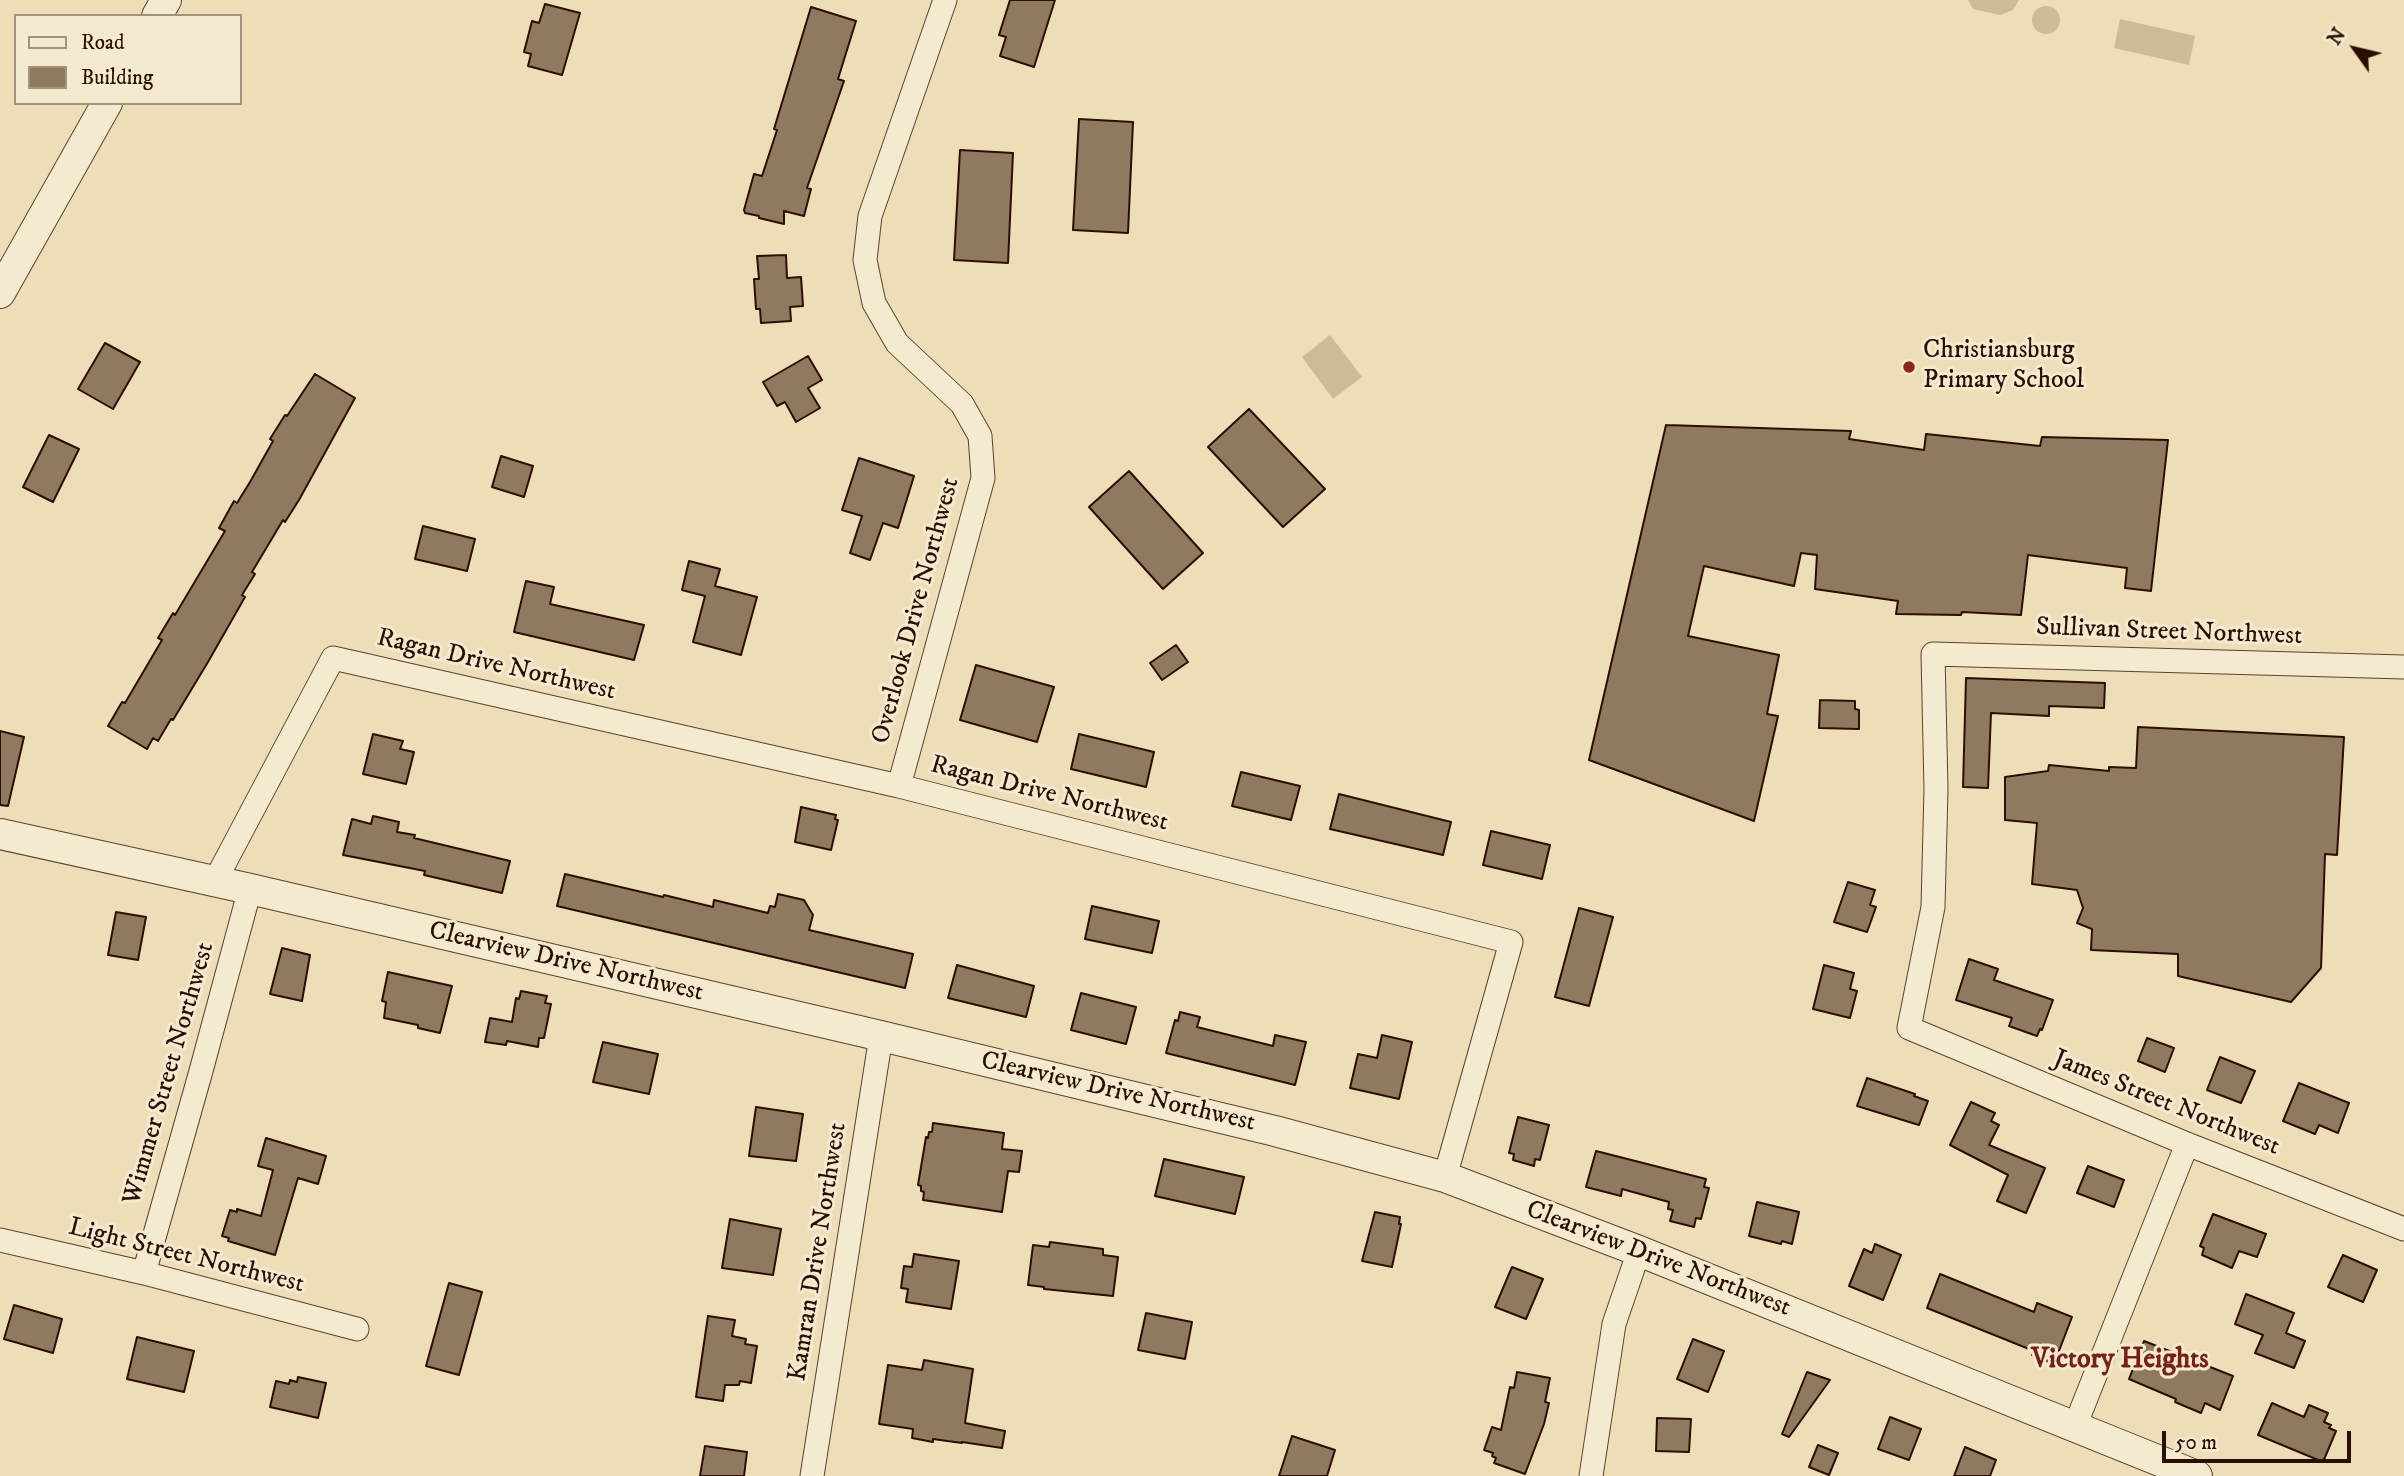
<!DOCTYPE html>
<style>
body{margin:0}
#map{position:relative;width:2404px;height:1476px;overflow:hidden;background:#eddeb7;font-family:"IM FELL DW Pica",serif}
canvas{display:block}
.legend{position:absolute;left:14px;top:14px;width:228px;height:91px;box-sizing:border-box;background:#f3ead0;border:2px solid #a3927d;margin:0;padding:9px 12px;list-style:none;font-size:21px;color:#2b0e00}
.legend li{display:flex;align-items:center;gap:14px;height:35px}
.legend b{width:35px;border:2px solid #a3927d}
.north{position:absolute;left:2320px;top:14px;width:70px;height:70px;-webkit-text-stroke:5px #f3ead0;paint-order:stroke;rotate:304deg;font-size:19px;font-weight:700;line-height:28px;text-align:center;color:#2b0e00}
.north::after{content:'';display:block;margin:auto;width:24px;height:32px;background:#2b0e00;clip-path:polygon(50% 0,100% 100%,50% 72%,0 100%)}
.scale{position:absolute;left:2162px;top:1431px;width:189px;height:32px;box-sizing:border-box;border:4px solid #2b0e00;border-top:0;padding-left:9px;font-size:21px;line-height:24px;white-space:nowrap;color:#2b0e00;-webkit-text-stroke:5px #f3ead0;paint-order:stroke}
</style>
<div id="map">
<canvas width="2404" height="1476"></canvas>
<ul class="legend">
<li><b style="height:9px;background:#f3ead0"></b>Road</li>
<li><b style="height:19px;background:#907a5f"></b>Building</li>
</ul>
<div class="north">N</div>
<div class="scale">50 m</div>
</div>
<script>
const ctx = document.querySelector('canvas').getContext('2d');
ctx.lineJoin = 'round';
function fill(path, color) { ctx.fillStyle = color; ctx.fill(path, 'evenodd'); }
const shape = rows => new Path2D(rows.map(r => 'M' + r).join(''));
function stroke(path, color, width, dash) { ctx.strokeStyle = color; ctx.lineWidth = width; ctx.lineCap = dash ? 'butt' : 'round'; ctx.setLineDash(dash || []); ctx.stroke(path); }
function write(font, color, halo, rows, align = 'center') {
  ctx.font = font + ' "IM FELL DW Pica",serif'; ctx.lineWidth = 6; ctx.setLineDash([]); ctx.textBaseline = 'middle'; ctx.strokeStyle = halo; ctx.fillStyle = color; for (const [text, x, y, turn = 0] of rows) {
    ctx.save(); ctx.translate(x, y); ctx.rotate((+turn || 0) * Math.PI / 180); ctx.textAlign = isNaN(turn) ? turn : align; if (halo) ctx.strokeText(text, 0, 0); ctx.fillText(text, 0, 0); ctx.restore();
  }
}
const green = shape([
 [1968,0,2019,0,2013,10,2000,15,1973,9],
 '2032 20a14 14 0 1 1 28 0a14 14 0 1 1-28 0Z',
 [2120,19,2195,36,2189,65,2114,48],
 [1330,335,1362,377,1333,399,1302,357]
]);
const building = shape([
 [1010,0,1055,0,1034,67,1000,56,1006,37,999,35,1010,0],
 [545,4,580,13,562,75,528,66,531,54,524,52,532,21,539,23,545,4],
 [811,7,856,21,838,79,844,81,807,188,811,189,804,216,784,211,784,224,759,218,759,216,745,213,744,210,754,174,762,176,777,130,774,129,811,7],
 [1079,119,1133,122,1128,233,1073,230,1079,119],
 [960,150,1013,153,1008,263,954,260,960,150],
 [786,255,787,278,801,277,803,306,790,307,791,321,761,323,760,309,756,309,754,279,759,279,757,256,786,255],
 [105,343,140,362,113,409,78,389,105,343],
 [808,356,822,380,808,388,820,408,796,422,785,402,777,406,763,382,808,356],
 [315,374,355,398,299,500,285,522,283,520,252,572,255,574,242,595,245,597,208,662,173,720,171,719,158,741,153,738,147,749,108,726,122,702,125,703,162,640,158,638,173,613,175,615,225,531,219,528,234,501,237,503,250,482,273,441,270,439,285,415,287,416,315,374],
 [1249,409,1325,489,1283,527,1208,447,1249,409],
 [1666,425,1851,431,1849,439,1924,450,1926,434,2040,446,2042,437,2168,440,2151,591,2125,588,2127,568,2028,555,2021,615,1962,612,1961,615,1896,614,1898,601,1815,589,1817,555,1801,553,1794,586,1704,566,1688,636,1779,655,1767,714,1778,716,1754,821,1589,760,1666,425],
 [49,435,79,449,53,502,23,487,49,435],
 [501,456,533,466,524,497,492,487,501,456],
 [859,458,914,476,898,528,883,523,870,560,850,553,862,516,842,510,859,458],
 [1129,471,1203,553,1163,589,1089,507,1129,471],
 [423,526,475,539,467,571,415,559,423,526],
 [689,561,720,569,715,586,757,597,741,655,693,642,705,596,682,590,689,561],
 [526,581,554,587,550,604,644,625,634,660,514,632,526,581],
 [1176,645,1188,662,1162,680,1150,663,1176,645],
 [976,665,1054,687,1037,742,960,720,976,665],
 [1966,678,2105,683,2104,708,2049,706,2049,716,1991,713,1988,788,1963,787,1966,678],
 [1820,700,1855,701,1855,709,1859,710,1859,729,1819,728,1820,700],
 [2138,727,2344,737,2337,855,2325,854,2321,968,2291,1002,2178,976,2178,954,2091,950,2092,929,2077,923,2083,908,2077,890,2032,884,2037,823,2005,820,2005,777,2048,771,2049,765,2109,771,2109,767,2136,768,2138,727],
 [0,731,24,737,8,806,0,805,0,731],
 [373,734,403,741,400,749,414,752,406,784,363,774,373,734],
 [1079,734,1154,752,1146,787,1071,769,1079,734],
 [1241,772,1300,786,1291,820,1232,806,1241,772],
 [1339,794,1451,822,1443,855,1330,829,1339,794],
 [801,807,836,815,835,819,838,820,831,850,795,842,801,807],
 [373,816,399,822,397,832,415,835,414,838,510,861,502,893,424,875,425,871,343,855,352,819,371,824,373,816],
 [1491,831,1550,845,1542,879,1483,865,1491,831],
 [565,874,663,897,664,895,713,907,714,900,768,913,770,906,775,907,778,894,804,900,813,915,809,930,913,954,905,988,557,906,565,874],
 [1848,882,1875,890,1870,905,1876,907,1867,932,1834,922,1848,882],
 [1092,906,1159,921,1152,953,1085,939,1092,906],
 [1579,908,1613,917,1589,1006,1555,997,1579,908],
 [116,912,146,917,138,960,108,955,116,912],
 [282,948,310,955,302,1001,270,994,282,948],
 [1969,959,1998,969,1994,980,2053,1000,2042,1030,2040,1029,2037,1036,2009,1026,2012,1018,1956,1000,1969,959],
 [957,965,1034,986,1026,1017,948,998,957,965],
 [1824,965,1854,973,1850,989,1857,991,1850,1018,1813,1009,1824,965],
 [388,972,452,986,440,1033,418,1028,418,1025,384,1018,386,1002,382,1001,388,972],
 [521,991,547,996,545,1003,551,1004,544,1038,539,1038,538,1047,507,1041,506,1045,485,1042,490,1018,512,1022,516,998,519,999,521,991],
 [1081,993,1136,1007,1126,1044,1071,1030,1081,993],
 [1180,1012,1200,1017,1197,1027,1273,1046,1275,1035,1306,1042,1295,1085,1166,1053,1175,1020,1178,1021,1180,1012],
 [1382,1035,1412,1042,1399,1099,1350,1088,1358,1054,1377,1058,1382,1035],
 [2147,1038,2174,1048,2165,1072,2138,1061,2147,1038],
 [603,1042,658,1054,649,1094,593,1082,603,1042],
 [2220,1057,2255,1071,2241,1103,2207,1090,2220,1057],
 [1867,1078,1915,1094,1914,1096,1928,1101,1919,1125,1857,1106,1867,1078],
 [2299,1083,2349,1103,2338,1133,2319,1125,2315,1134,2283,1121,2299,1083],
 [1971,1102,1995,1113,1991,1121,1999,1125,1989,1145,2045,1168,2026,1213,1997,1201,2008,1175,1950,1145,1971,1102],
 [756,1107,803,1114,796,1161,749,1156,756,1107],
 [1518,1117,1549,1125,1540,1160,1535,1159,1534,1166,1513,1160,1514,1154,1509,1153,1518,1117],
 [933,1123,1004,1133,1002,1149,1022,1151,1019,1172,1008,1171,1002,1212,923,1200,924,1192,921,1191,921,1186,918,1185,926,1137,928,1138,929,1132,932,1132,933,1123],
 [266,1138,326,1156,318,1184,298,1178,275,1255,228,1241,229,1238,222,1236,230,1210,237,1212,237,1209,261,1216,273,1170,258,1166,266,1138],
 [1596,1151,1706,1179,1704,1187,1709,1188,1701,1219,1696,1218,1694,1227,1670,1221,1673,1210,1668,1209,1669,1202,1622,1189,1621,1196,1586,1187,1596,1151],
 [1164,1159,1244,1177,1235,1214,1155,1196,1164,1159],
 [2088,1166,2124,1180,2114,1207,2077,1193,2088,1166],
 [1757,1202,1799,1212,1792,1244,1782,1241,1781,1244,1749,1236,1757,1202],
 [1375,1212,1400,1217,1399,1224,1401,1224,1392,1267,1362,1261,1375,1212],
 [2213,1214,2266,1234,2257,1257,2239,1251,2232,1268,2202,1255,2204,1248,2200,1246,2213,1214],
 [730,1219,781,1229,773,1275,722,1268,730,1219],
 [1050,1242,1103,1249,1103,1255,1118,1257,1113,1296,1044,1289,1044,1287,1028,1285,1033,1245,1049,1247,1050,1242],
 [1875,1244,1901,1255,1883,1300,1849,1286,1864,1249,1872,1253,1875,1244],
 [914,1254,959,1261,951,1309,906,1302,908,1289,901,1288,904,1266,912,1267,914,1254],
 [2343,1255,2377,1270,2363,1302,2328,1287,2343,1255],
 [1512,1267,1543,1279,1526,1319,1495,1307,1512,1267],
 [1940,1274,2034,1312,2037,1303,2072,1317,2054,1364,2032,1355,2034,1351,1927,1308,1940,1274],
 [449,1283,482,1292,459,1375,426,1366,449,1283],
 [2246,1294,2294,1313,2286,1333,2305,1341,2294,1368,2255,1353,2263,1335,2235,1324,2246,1294],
 [14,1305,62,1319,53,1353,4,1339,14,1305],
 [1146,1313,1192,1322,1185,1359,1138,1350,1146,1313],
 [708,1316,735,1320,732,1336,746,1339,745,1344,757,1346,751,1383,740,1381,739,1385,725,1385,723,1401,696,1397,708,1316],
 [137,1337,194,1351,184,1392,127,1379,137,1337],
 [1693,1339,1724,1351,1708,1392,1677,1379,1693,1339],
 [2144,1341,2233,1376,2220,1410,2205,1403,2201,1413,2175,1402,2176,1399,2129,1379,2144,1341],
 [924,1360,973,1369,965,1423,1005,1431,1002,1448,962,1442,962,1443,933,1439,933,1442,912,1438,913,1429,879,1424,888,1365,922,1370,924,1360],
 [1517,1372,1550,1378,1545,1402,1549,1403,1544,1424,1525,1474,1494,1463,1496,1458,1492,1456,1493,1453,1484,1450,1492,1427,1501,1430,1510,1387,1514,1388,1517,1372],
 [1807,1372,1830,1380,1789,1437,1782,1434,1807,1372],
 [298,1377,326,1383,318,1418,270,1407,276,1381,289,1384,290,1380,297,1382,298,1377],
 [2272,1403,2304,1417,2309,1405,2328,1413,2324,1422,2331,1425,2329,1428,2336,1431,2323,1462,2258,1435,2272,1403],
 [1890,1417,1921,1429,1909,1460,1878,1449,1890,1417],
 [1657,1418,1691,1419,1689,1452,1656,1451,1657,1418],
 [1292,1436,1335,1450,1327,1476,1279,1476,1292,1436],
 [1818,1445,1838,1453,1829,1475,1809,1467,1818,1445],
 [705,1446,747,1452,744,1476,700,1476,705,1446],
 [1965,1447,1996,1460,1990,1476,1954,1476,1965,1447]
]);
const minor = shape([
 [2404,667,1933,654,1936,789,1933,907,1909,1028,2187,1144,2404,1229],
 [899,786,983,478,980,436,962,404,897,343,874,303,865,260,870,216,945,0],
 [215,881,333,658,899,786,1511,942,1445,1177],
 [0,1240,144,1273,357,1329],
 [144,1273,201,1071,250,889],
 [2075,1426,2187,1144],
 [812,1476,881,1036],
 [1591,1476,1614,1324,1639,1251]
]);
const tertiary = shape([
 [157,16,166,0],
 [0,293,107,103],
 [0,834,250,889,881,1036,1275,1131,1445,1177,1639,1251,2197,1476]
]);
const markers = [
 [1909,367,7,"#8f2418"]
];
const poiNames = [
 ["Christiansburg",1923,352],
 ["Primary School",1923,382]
];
const streetNames = [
 ["Overlook Drive Northwest",917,611,-75],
 ["Sullivan Street Northwest",2169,633,2],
 ["Ragan Drive Northwest",496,666,13],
 ["Ragan Drive Northwest",1049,795,14],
 ["Clearview Drive Northwest",566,963,13],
 ["Wimmer Street Northwest",170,1074,-74],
 ["Clearview Drive Northwest",1118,1093,13],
 ["James Street Northwest",2166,1104,22],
 ["Kamran Drive Northwest",819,1252,-81],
 ["Light Street Northwest",186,1257,14],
 ["Clearview Drive Northwest",1658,1260,21]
];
const neighbourhoodNames = [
 ["Victory Heights",2120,1361]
];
fill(green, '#ccbb98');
fill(building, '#907a5f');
stroke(building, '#2b0e00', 2);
stroke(minor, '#5c422e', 25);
stroke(tertiary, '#5c422e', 32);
stroke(minor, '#f3ead0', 23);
stroke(tertiary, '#f3ead0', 30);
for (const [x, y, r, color] of markers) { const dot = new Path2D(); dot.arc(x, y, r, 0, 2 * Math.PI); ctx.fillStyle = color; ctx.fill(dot); stroke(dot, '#f3ead0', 2.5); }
write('26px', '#2b0e00', '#f3ead0', poiNames, 'left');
write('26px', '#2b0e00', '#f3ead0', streetNames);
write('bold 28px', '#7a1f14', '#f3ead0', neighbourhoodNames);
</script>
